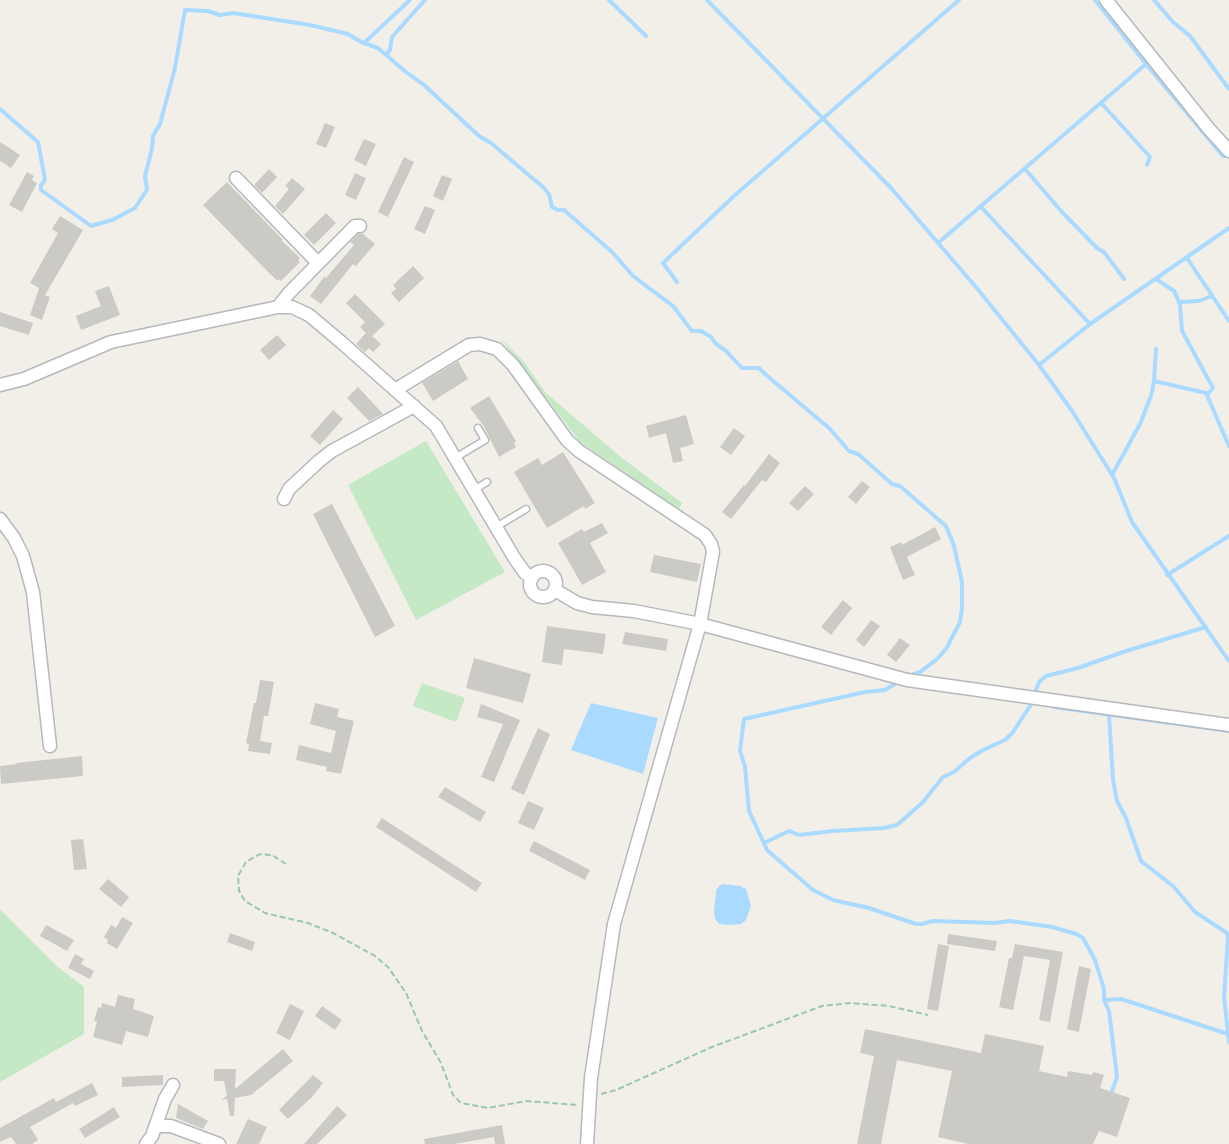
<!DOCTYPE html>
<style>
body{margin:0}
canvas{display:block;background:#f1efe8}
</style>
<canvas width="1229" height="1144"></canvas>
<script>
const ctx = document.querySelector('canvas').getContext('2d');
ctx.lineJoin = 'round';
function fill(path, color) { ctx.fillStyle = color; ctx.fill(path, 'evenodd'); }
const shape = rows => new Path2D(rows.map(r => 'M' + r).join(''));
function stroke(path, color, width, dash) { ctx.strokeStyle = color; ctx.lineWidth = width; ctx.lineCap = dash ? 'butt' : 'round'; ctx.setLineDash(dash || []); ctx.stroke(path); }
const green = shape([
 [500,338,524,362,546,393,622,458,682,503,679,509,580,442],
 [426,441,505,572,416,620,348,485],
 [422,683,465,698,456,722,413,706],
 [0,909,58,967,84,987,84,1034,0,1082]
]);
const water = shape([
 [591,703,658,718,643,774,571,750],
 [723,884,740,886,746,889,751,906,746,920,741,924,730,925,719,924,715,919,714,912,716,891,719,886]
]);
const stream = shape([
 [609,0,646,36],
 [707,0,891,188,975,286,1039,365,1072,411,1114,478,1132,522,1229,661],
 [1095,0,1146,64,1223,156,1226,156],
 [1154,0,1173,22,1190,36,1229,89],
 [365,42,410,0],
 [387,54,390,50,392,37,425,0],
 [1102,104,1150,157,1147,165],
 [0,109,38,142,45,180,41,185,41,190,91,226,112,220,135,208,147,190,145,176,152,149,153,136,160,124,164,109,175,68,185,10,208,11,220,15,233,13,310,25,348,34,361,42,378,48,406,72,424,85,479,136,491,143,544,188,549,194,552,207,558,210,564,210,612,252,633,276,673,306,692,331,701,331,711,337,716,344,726,351,742,368,759,368,765,374,829,428,849,451,858,454,892,484,900,486,946,526,954,546,962,582,962,609,960,622,946,649,936,660,920,672,909,676],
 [1025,169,1062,212,1097,248,1104,252,1124,279],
 [981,207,1090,324],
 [938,243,1146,64],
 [1187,258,1229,321],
 [1156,279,1174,291,1177,297,1180,305,1182,331,1213,388,1207,395],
 [677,282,663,263,734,196,959,0],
 [1179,302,1199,301,1212,296],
 [1039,365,1090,324,1229,228],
 [1154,381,1206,393,1229,446],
 [1112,475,1140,424,1151,396,1154,381,1156,349],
 [1167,575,1229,536],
 [900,681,885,690,865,692,744,719,740,751,745,767,749,811,767,850,813,890,833,900,869,908,916,924,922,924,933,921,994,923,1010,921,1052,927,1076,934,1083,938,1095,960,1104,989,1104,1000,1109,1011,1117,1077,1110,1097],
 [1054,707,1229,731],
 [1109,715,1113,780,1117,801,1126,818,1141,861,1173,886,1195,912,1227,933,1228,937,1224,997,1229,1042],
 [764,843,789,831,799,835,833,831,884,828,897,825,923,802,943,777,954,772,970,758,983,750,1005,740,1013,732,1030,706,1039,682,1046,676,1078,668,1126,651,1206,627],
 [1104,1000,1121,999,1228,1034]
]);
const building = shape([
 [325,123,335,127,326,148,316,144],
 [364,139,376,144,366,166,354,160],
 [0,142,20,155,11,168,0,161],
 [404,157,414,162,388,217,378,212],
 [269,169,277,177,262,193,254,185],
 [27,172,34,176,32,180,37,183,22,212,9,205],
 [355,173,366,178,356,200,345,195],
 [442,175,452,179,443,201,433,196],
 [292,178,305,189,283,214,275,206,289,189,285,186],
 [227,182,283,240,282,241,300,258,298,260,300,262,281,281,279,279,278,281,270,274,203,205],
 [425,206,435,210,425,234,414,229],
 [326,213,336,223,314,245,304,235],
 [60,216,83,230,45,295,50,297,42,320,30,315,39,288,30,283,58,233,52,229],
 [358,234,363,234,375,244,356,266,353,264,321,304,310,296,324,277,326,278,354,245,350,242],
 [413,266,424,278,399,302,391,293,396,289,393,285],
 [109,286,120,315,81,330,76,316,101,306,95,291],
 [355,294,385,324,372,336,381,344,373,352,369,348,365,352,356,344,366,333,360,327,365,322,346,303],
 [0,312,33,323,29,335,0,326],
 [277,335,286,345,269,360,260,350],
 [458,361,468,379,433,401,422,383],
 [358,387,383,414,369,421,347,398],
 [489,396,516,441,514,443,516,447,499,457,483,425,470,408],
 [333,410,343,419,320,445,310,436],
 [686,415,694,444,680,448,683,461,673,463,666,433,649,438,646,426],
 [734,428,745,436,731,455,720,447],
 [563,452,595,503,585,509,584,506,547,528,514,472,538,458,542,465],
 [769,454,780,463,766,482,762,480,731,519,722,512,744,485,745,486],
 [862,481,870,487,856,504,848,497],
 [805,486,814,494,798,511,789,503],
 [332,504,395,626,375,637,313,514],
 [602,523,608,533,590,543,606,572,582,585,558,543,582,529,584,532],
 [935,527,941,539,907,557,915,575,903,580,890,547,901,542,902,545],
 [654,555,701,564,697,582,650,572],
 [843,600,852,608,831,635,821,627],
 [871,620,880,626,864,647,856,640],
 [547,626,606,634,603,654,564,649,562,665,542,662],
 [625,632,668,639,666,651,622,644],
 [900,638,910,645,896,662,887,655],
 [474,658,531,674,523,703,466,688],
 [260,680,274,682,268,716,264,716,260,741,272,743,270,754,248,751,249,744,246,743,254,703,256,703],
 [315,703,339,709,337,717,354,721,341,774,326,771,327,767,296,760,299,745,331,753,336,731,310,724],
 [481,704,520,720,494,782,481,777,503,724,477,717],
 [538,728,550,734,524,795,511,789],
 [82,756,83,776,1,784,0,766,17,764,16,763],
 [445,787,486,812,480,822,438,797],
 [528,801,544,808,534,830,518,823],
 [382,818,482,883,476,892,376,827],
 [83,839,87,869,74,870,71,840],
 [534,841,590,870,585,880,529,851],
 [108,879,129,897,121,907,99,889],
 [122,917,133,923,117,949,107,943,108,940,104,937,111,925,116,928],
 [46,925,74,940,67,951,40,936],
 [230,933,255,942,252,951,227,942],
 [948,934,997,941,995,951,947,944],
 [938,944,949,946,938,1011,927,1009],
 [1015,944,1063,952,1050,1022,1039,1020,1050,960,1024,956,1013,1010,999,1007,1009,958,1012,958],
 [75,954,84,959,81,964,94,971,90,979,68,968],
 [1079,966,1091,969,1079,1032,1067,1029],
 [118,995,135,999,133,1009,154,1016,148,1037,126,1031,122,1045,93,1037,97,1021,94,1021,98,1007,101,1008,102,1003,115,1007],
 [290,1004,304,1011,290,1040,276,1033],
 [322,1006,342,1020,335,1030,315,1016],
 [865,1029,981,1053,985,1034,1044,1046,1039,1071,1067,1077,1068,1071,1092,1075,1093,1072,1104,1075,1100,1088,1130,1098,1117,1137,1099,1131,1093,1144,968,1144,938,1137,952,1071,897,1060,881,1144,857,1144,874,1056,860,1053],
 [283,1049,293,1061,251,1095,235,1098,234,1116,230,1116,227,1099,221,1100,227,1096,224,1081,214,1081,214,1069,236,1069,235,1089],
 [163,1075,163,1085,122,1087,122,1077],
 [313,1075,323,1083,311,1098,288,1119,279,1110],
 [92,1083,98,1095,75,1106,73,1103,30,1127,38,1140,32,1144,16,1144,11,1137,0,1142,0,1128,54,1098,56,1102],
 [178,1104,208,1121,203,1129,176,1118],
 [337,1106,347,1115,317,1144,304,1144],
 [114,1107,120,1117,85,1138,79,1129],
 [248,1119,267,1127,259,1144,236,1144],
 [502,1125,505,1144,495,1144,494,1137,454,1144,425,1144,424,1139]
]);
const path = shape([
 [286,864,272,855,260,854,246,862,238,876,239,891,245,901,265,913,308,923,333,933,375,956,388,967,406,993,422,1031,441,1063,453,1095,461,1103,488,1108,526,1101,578,1105],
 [601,1094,616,1090,712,1047,822,1006,850,1003,889,1006,928,1015]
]);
const lane = shape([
 [455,458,485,440,478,428],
 [474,490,487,482],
 [496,527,526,509]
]);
const street = shape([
 [1106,0,1209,129,1229,151],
 [236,178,318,263],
 [278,307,289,293,355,226,360,226],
 [0,385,24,379,111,342,278,307,292,307,309,315,341,342,436,426,515,559,525,573,532,578],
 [395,390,469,345,480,344,497,349,513,365,567,440,579,451,705,535,711,544,713,552,700,624,614,924,591,1078,587,1144],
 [284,499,289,489,319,461,332,451,414,406],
 [0,519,14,538,23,556,33,592,50,746],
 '530 584a13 13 0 1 1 26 0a13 13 0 1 1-26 0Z',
 [555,590,577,603,592,607,634,611,700,624,907,680,1229,725],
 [156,1126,171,1126,219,1144],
 [146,1144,152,1136,165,1099,173,1085]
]);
fill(green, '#c5e8c5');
fill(water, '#aadaff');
stroke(stream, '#aadaff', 4);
fill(building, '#cccac5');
stroke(lane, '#b5b8bc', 9);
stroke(street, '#b5b8bc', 15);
stroke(path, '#9cc7a9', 2, [6, 3]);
stroke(lane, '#fff', 6);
stroke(street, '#fff', 12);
</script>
